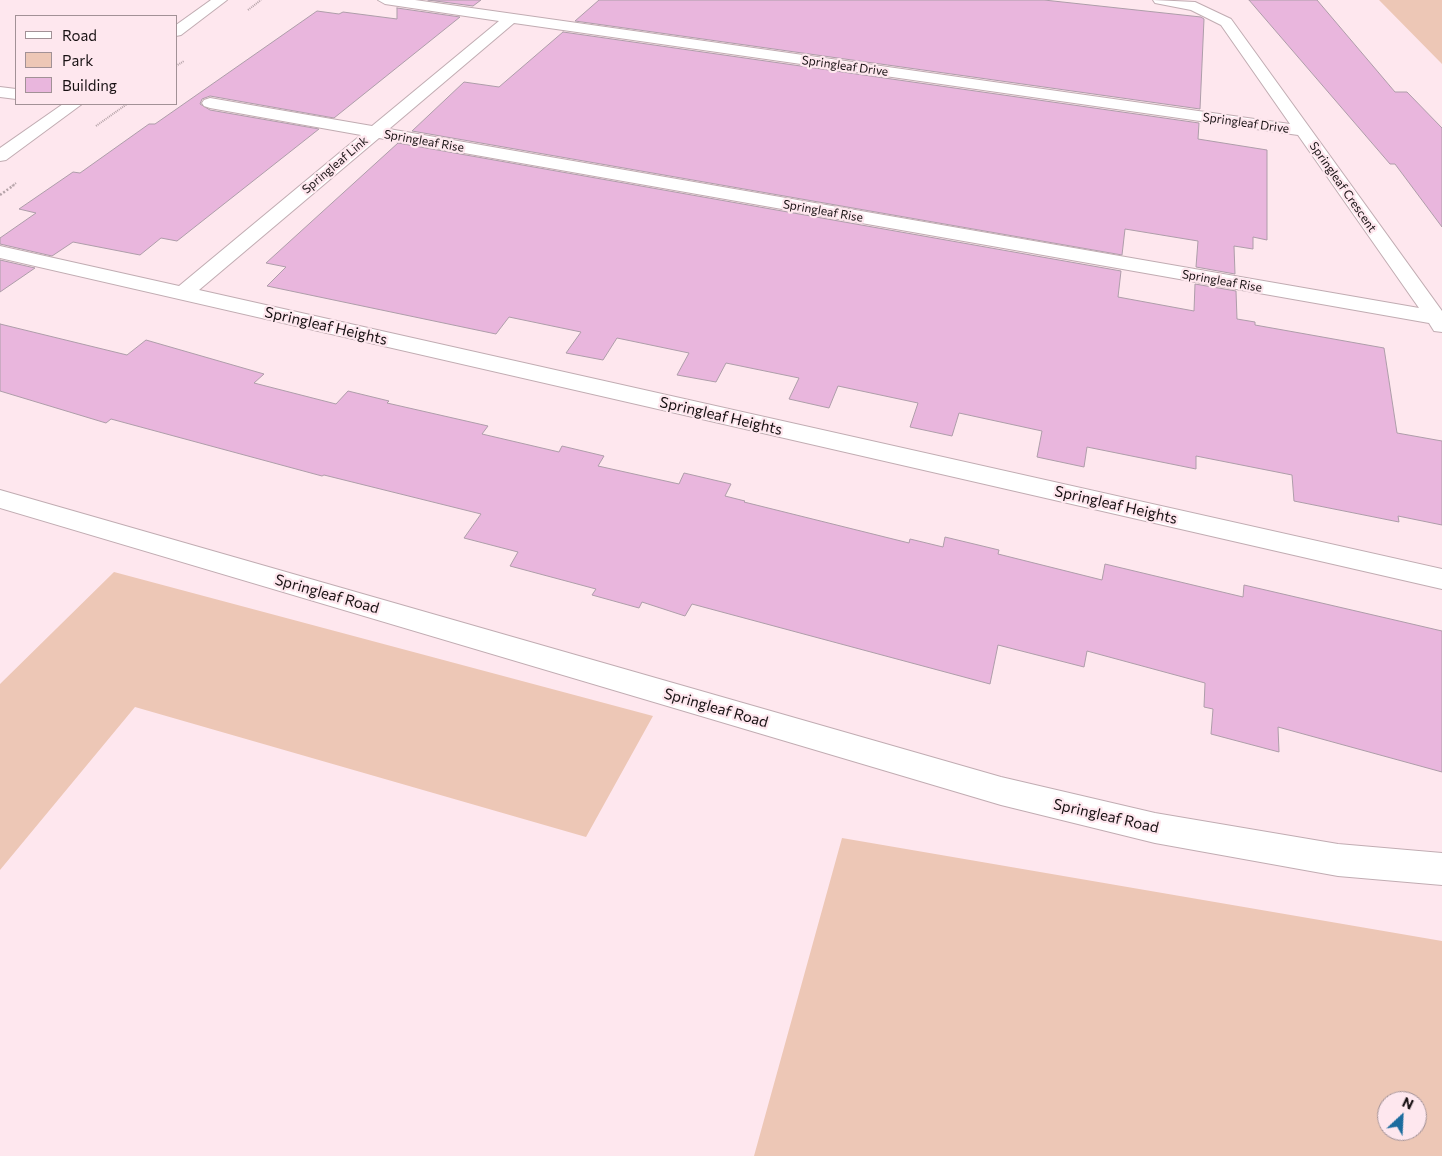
<!DOCTYPE html>
<style>
body{margin:0}
#map{position:relative;width:1442px;height:1156px;overflow:hidden;background:#fee7ee;font-family:Commissioner,sans-serif}
canvas{display:block}
.legend{position:absolute;left:15px;top:15px;width:162px;height:90px;box-sizing:border-box;background:#fee7ee;border:1px solid #a29196;margin:0;padding:6px 9px;list-style:none;font-size:15px;color:#181113}
.legend li{display:flex;align-items:center;gap:10px;height:25px}
.legend b{width:25px;border:1px solid #a29196}
.north{position:absolute;left:1377px;top:1091px;width:50px;height:50px;box-sizing:border-box;background:#fee7ee;border:1px solid #a29196;border-radius:50%;rotate:25deg;font-size:14px;font-weight:700;line-height:20px;text-align:center;color:#181113}
.north::after{content:'';display:block;margin:auto;width:18px;height:22px;background:#1c6c9e;clip-path:polygon(50% 0,100% 100%,50% 72%,0 100%)}
</style>
<div id="map">
<canvas width="1442" height="1156"></canvas>
<ul class="legend">
<li><b style="height:6px;background:#fff"></b>Road</li>
<li><b style="height:14px;background:#edc7b6"></b>Park</li>
<li><b style="height:14px;background:#e9b6dd"></b>Building</li>
</ul>
<div class="north">N</div>
</div>
<script>
const ctx = document.querySelector('canvas').getContext('2d');
ctx.lineJoin = 'round';
function fill(path, color) { ctx.fillStyle = color; ctx.fill(path, 'evenodd'); }
const shape = rows => new Path2D(rows.map(r => 'M' + r).join(''));
function stroke(path, color, width, dash) { ctx.strokeStyle = color; ctx.lineWidth = width; ctx.lineCap = dash ? 'butt' : 'round'; ctx.setLineDash(dash || []); ctx.stroke(path); }
function write(font, color, halo, rows, align = 'center') {
  ctx.font = font + ' Commissioner,sans-serif'; ctx.lineWidth = 4.5; ctx.setLineDash([]); ctx.textBaseline = 'middle'; ctx.strokeStyle = halo; ctx.fillStyle = color; for (const [text, x, y, turn = 0] of rows) {
    ctx.save(); ctx.translate(x, y); ctx.rotate((+turn || 0) * Math.PI / 180); ctx.textAlign = isNaN(turn) ? turn : align; if (halo) ctx.strokeText(text, 0, 0); ctx.fillText(text, 0, 0); ctx.restore();
  }
}
const green = shape([
 [1379,0,1442,0,1442,64],
 [114,572,653,716,586,837,135,707,0,870,0,684],
 [842,838,1442,941,1442,1156,754,1156],
 [1387,1101,1417,1101,1417,1131,1387,1131]
]);
const building = shape([
 [428,0,481,0,473,6,428,0],
 [599,0,1044,0,1201,17,1204,19,1200,109,575,21,599,0],
 [1249,0,1317,0,1395,92,1407,92,1442,128,1442,227,1395,164,1390,164,1249,0],
 [397,8,460,17,334,118,210,96,202,99,200,104,210,110,319,129,177,241,161,238,140,255,73,242,52,256,0,244,0,238,36,213,19,209,73,172,80,173,149,124,155,124,317,11,339,14,343,12,397,19,397,8],
 [563,32,1199,123,1198,139,1267,150,1267,240,1253,237,1253,249,1234,246,1235,274,1196,267,1198,241,1125,229,1122,255,412,131,464,82,499,87,563,32],
 [398,143,1121,271,1118,297,1194,311,1195,284,1236,291,1237,319,1255,322,1255,325,1384,348,1397,433,1442,441,1442,525,1398,516,1399,522,1294,501,1292,475,1196,456,1196,469,1087,447,1084,467,1037,457,1042,431,959,413,952,436,910,427,918,403,838,386,829,408,789,399,799,378,726,363,716,382,677,375,689,353,617,338,603,360,566,353,581,332,509,317,496,334,267,286,286,267,266,263,398,143],
 [0,260,35,268,0,292,0,260],
 [0,324,127,355,146,340,264,374,254,383,336,404,348,391,389,401,387,403,488,426,482,434,559,452,562,446,604,456,598,466,679,484,684,473,731,484,725,496,745,501,744,502,909,543,910,539,943,547,945,537,999,550,998,554,1102,580,1105,564,1243,597,1244,585,1442,631,1442,772,1278,727,1279,752,1211,734,1213,709,1204,707,1205,683,1087,651,1084,667,998,645,990,684,692,604,685,616,642,602,639,608,592,595,596,589,510,566,518,552,464,538,481,514,324,475,322,476,111,419,106,423,0,391,0,324]
]);
const pathFar1 = shape([
 [248,10,261,0],
 [176,66,184,61],
 [96,126,127,104],
 [12,186,16,183]
]);
const path = shape([
 [0,195,14,185]
]);
const street = shape([
 [211,0,227,0,181,35,176,36,176,25,211,0],
 [378,0,415,0,1290,124,1221,25,1191,10,1155,3,1153,0,1195,2,1231,19,1442,311,1442,332,1434,331,1429,323,379,138,199,290,1442,569,1442,589,0,258,0,246,179,286,361,135,210,108,204,106,202,103,204,100,210,98,372,126,499,21,385,4,378,0],
 [514,23,1298,135,1419,308,389,129,514,23],
 [0,87,16,89,16,99,0,97,0,87],
 [63,104,82,104,6,160,0,161,0,148,63,104],
 [0,490,1001,777,1155,813,1338,844,1442,853,1442,885,1338,876,1155,843,1001,805,0,508,0,490]
]);
const farStreetnames = [
 ["Springleaf Drive",845,66,8],
 ["Springleaf Drive",1246,123,8],
 ["Springleaf Rise",424,141,10],
 ["Springleaf Link",335,165,-40],
 ["Springleaf Crescent",1343,187,55],
 ["Springleaf Rise",823,211,10],
 ["Springleaf Rise",1222,281,10]
];
const streetNames = [
 ["Springleaf Heights",326,326,13],
 ["Springleaf Heights",721,416,13],
 ["Springleaf Heights",1116,505,13],
 ["Springleaf Road",327,594,16],
 ["Springleaf Road",716,708,16],
 ["Springleaf Road",1106,816,13]
];
fill(green, '#edc7b6');
fill(building, '#e9b6dd');
stroke(building, '#ae9da9', 1);
stroke(street, '#c1acb2', 2);
stroke(pathFar1, '#b5a3a8', 2, [1, 1]);
stroke(path, '#b5a3a8', 2.5, [2, 2]);
fill(street, '#fff');
write('12px', '#181113', '#fee7ee', farStreetnames);
write('15px', '#181113', '#fee7ee', streetNames);
</script>
